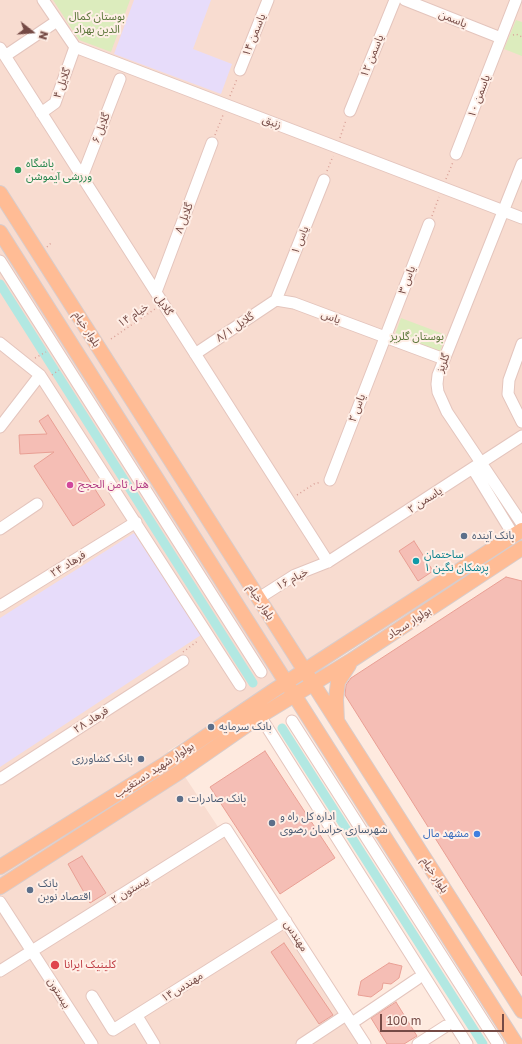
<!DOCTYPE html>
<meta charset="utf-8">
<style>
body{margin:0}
#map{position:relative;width:522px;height:1044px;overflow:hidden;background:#feeadf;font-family:"Golos Text",sans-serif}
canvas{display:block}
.north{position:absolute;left:12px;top:12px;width:40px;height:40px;-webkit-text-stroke:3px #ffefe7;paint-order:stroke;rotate:107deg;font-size:11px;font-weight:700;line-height:16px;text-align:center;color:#754a45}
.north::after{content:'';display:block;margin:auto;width:14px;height:18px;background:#754a45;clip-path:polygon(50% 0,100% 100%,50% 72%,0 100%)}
.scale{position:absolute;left:380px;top:1014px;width:124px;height:18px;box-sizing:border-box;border:2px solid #754a45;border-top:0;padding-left:5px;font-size:12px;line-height:14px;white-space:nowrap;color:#754a45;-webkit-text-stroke:3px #ffefe7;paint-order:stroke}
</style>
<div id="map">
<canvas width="522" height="1044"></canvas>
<div class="north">N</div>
<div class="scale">100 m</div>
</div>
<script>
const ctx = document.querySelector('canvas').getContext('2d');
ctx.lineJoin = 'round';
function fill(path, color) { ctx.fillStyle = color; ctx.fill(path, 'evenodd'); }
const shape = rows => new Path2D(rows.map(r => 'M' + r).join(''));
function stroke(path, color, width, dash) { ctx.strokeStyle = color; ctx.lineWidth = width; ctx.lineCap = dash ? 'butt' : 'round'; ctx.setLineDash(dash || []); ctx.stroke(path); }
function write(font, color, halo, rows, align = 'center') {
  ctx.font = font + ' "Golos Text","Noto Sans Arabic",sans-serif'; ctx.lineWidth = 4; ctx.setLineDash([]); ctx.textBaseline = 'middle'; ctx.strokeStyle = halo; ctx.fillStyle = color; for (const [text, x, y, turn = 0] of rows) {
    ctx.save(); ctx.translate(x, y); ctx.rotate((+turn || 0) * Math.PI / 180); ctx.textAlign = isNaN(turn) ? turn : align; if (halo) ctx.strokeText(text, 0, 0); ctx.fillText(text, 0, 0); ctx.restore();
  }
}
const residential = shape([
 [0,0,522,0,522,522,245,704,168,751,361,1044,0,1044]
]);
const education = shape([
 [134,0,211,0,193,49,232,64,221,94,114,54],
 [134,533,201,635,0,767,0,618]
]);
const green = shape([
 [53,0,130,0,111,52,79,40],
 [516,20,522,22,522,56,504,49],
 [401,318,446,335,438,357,393,340]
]);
const canal = shape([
 [0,284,253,683],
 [282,728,483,1044]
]);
const building = shape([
 [48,415,105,505,73,526,34,466,54,452,20,454,19,435,47,434,39,421,48,415],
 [414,541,433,571,418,581,399,551,414,541],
 [506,577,522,581,522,976,345,695,346,685,351,678,506,577],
 [265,751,335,858,280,894,210,787,265,751],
 [82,856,106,893,90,903,68,864,82,856],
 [284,943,333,1015,319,1024,271,952,284,943],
 [389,963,402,966,399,978,391,984,383,983,382,989,371,997,358,995,361,981,389,963],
 [396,1002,417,1036,404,1044,387,1044,371,1018,396,1002]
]);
const path = shape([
 [513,35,516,34,522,37],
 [230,96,237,79],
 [215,135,223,115],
 [340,138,346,120],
 [327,171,333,156],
 [446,179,453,162],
 [432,216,439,197],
 [47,247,51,243],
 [111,339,155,309],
 [35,358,46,352],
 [52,375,59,370],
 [297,495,314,484,321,482],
 [183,652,199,640]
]);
const minor = shape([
 [43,0,75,47,522,218],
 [405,0,501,38],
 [0,48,328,562],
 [5,56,57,21],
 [240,70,268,0],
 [350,111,395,0],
 [41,113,55,103,75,47],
 [456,154,516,0],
 [522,164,438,375,437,384,438,392,447,412,522,524],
 [82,177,120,79],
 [0,261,261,672],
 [156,292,212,143],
 [276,300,294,303,444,359],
 [276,300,324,180],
 [0,343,40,375,240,685],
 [522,344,509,380,508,394,522,422],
 [195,354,276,300],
 [0,427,40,375],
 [473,469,514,536],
 [330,480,429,224],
 [0,529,37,504],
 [259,598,295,575,328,562,522,436],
 [0,606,136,522],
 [260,716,467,1044],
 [292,721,498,1044],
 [0,779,183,661],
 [0,902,92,1044],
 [0,971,226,829,365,1044],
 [92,996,113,1030,286,921],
 [137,1016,154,1044],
 [352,1023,417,979],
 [302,1044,346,1015],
 [418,1044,446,1026]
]);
const major = shape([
 [0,193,522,1011],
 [0,232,516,1044],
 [337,721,336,699,338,682,349,665],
 [0,867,168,762,273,691,522,530],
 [0,887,178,773,260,716,352,660,522,548]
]);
const markers = [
 [18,170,4,"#2e9e5b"],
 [70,485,4,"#d1479c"],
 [464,536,4,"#5c6f8a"],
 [416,561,4,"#0f9aa8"],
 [211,727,4,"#5c6f8a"],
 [141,759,4,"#5c6f8a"],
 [180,799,4,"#5c6f8a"],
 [272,823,4,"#5c6f8a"],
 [477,834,4,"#3f7fe0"],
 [30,890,4,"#5c6f8a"],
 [55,965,5,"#e0444e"]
];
const parkNames = [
 ["بوستان کمال",97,17],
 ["الدین بهزاد",97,30],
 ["بوستان گلریز",417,337]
];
const streetNames = [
 ["یاسمن",453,19,22],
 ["یاسمن ۱۴",254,35,-68],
 ["یاسمن ۱۲",372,56,-68],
 ["گلایل ۴",62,83,-70],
 ["یاسمن ۱۰",479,96,-69],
 ["زنبق",272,122,21],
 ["گلایل ۶",101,128,-69],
 ["گلایل ۸",184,218,-69],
 ["یاس ۱",300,240,-68],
 ["یاس ۳",407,280,-69],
 ["گلایل",164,305,57],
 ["خیام ۱۴",133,315,-34],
 ["یاس",331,317,21],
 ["گلایل ۸/۱",235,327,-34],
 ["بلوار خیام",87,329,57],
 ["گلریز",443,363,-69],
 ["یاس ۲",357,408,-69],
 ["یاسمن ۲",425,500,-33],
 ["فرهاد ۲۴",68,564,-32],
 ["خیام ۱۶",292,579,-28],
 ["بلوار خیام",261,602,57],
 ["بولوار سجاد",409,623,-33],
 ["فرهاد ۲۸",91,720,-33],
 ["بولوار شهید دستغیب",154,770,-33],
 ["بلوار خیام",435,875,57],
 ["بیستون ۲",130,890,-32],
 ["مهندس",296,936,57],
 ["مهندس۱۴",182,987,-32],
 ["بیستون",59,993,58]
];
const leisureNames = [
 ["باشگاه",26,164],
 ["ورزشی آیموشن",26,177]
];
const hotelNames = [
 ["هتل ثامن الحجج",78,485]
];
const serviceNames = [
 ["بانک آینده",472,536],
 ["بانک سرمایه",219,727],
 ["بانک کشاورزی",133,759,"right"],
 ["بانک صادرات",188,799],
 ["اداره کل راه و",280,817],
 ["شهرسازی خراسان رضوی",280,830],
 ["بانک",38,884],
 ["اقتصاد نوین",38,897]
];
const cultureNames = [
 ["ساختمان",424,555],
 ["پزشکان نگین ۱",424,568]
];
const shopNames = [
 ["مشهد مال",469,834]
];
const healthNames = [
 ["کلینیک ایرانا",64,965]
];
fill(residential, '#f8dcd0');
fill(education, '#e7dcfa');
fill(green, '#dcecbd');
stroke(canal, '#b2e8e2', 9);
fill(building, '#f5beb5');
stroke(building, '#e99f94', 1);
stroke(minor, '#e4c5bd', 13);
stroke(major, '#d8cccb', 16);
stroke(path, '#d9a198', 1.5, [1, 3]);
stroke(minor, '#fff', 11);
stroke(major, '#ffbc95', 14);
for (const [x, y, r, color] of markers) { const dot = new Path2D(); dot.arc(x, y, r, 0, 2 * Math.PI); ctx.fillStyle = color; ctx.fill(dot); stroke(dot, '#ffefe7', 1.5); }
write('11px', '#5b763a', '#ffefe7', parkNames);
write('11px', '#754a45', '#ffefe7', streetNames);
write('11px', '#27864d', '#ffefe7', leisureNames, 'left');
write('11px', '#b23c85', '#ffefe7', hotelNames, 'left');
write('11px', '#4e5e75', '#ffefe7', serviceNames, 'left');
write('11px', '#0d838f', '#ffefe7', cultureNames, 'left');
write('11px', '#366cbe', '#ffefe7', shopNames, 'right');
write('11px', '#be3a42', '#ffefe7', healthNames, 'left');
</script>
